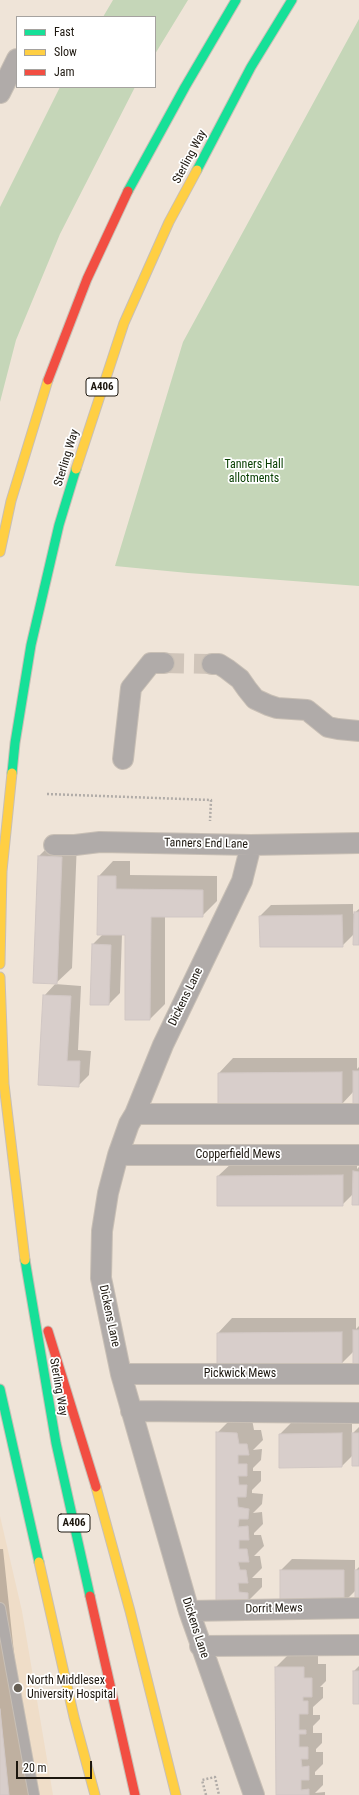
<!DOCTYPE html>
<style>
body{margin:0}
#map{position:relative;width:359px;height:1795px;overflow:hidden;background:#efe4d8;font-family:"Roboto Condensed",sans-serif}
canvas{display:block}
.legend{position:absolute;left:16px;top:16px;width:140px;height:72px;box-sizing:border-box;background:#fff;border:1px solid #a5a29f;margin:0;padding:5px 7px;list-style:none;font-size:12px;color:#1d170f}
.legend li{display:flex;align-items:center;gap:8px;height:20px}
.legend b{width:20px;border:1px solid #a5a29f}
.scale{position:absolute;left:16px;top:1761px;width:76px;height:18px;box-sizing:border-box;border:2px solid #1d170f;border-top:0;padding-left:5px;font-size:12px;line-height:14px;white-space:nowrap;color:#1d170f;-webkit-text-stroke:3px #fff;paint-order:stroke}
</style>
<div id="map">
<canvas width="359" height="1795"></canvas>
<ul class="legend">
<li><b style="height:5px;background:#16e098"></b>Fast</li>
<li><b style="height:5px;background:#ffcf43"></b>Slow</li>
<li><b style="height:5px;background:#f24e42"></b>Jam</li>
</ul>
<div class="scale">20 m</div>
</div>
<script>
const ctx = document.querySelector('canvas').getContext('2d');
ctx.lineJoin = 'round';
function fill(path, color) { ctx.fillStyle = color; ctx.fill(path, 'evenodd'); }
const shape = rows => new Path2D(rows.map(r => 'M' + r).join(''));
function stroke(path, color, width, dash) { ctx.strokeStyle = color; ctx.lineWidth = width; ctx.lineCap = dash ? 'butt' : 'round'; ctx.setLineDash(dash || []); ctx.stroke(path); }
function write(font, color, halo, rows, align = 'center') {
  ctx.font = font + ' "Roboto Condensed",sans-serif'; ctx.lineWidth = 3.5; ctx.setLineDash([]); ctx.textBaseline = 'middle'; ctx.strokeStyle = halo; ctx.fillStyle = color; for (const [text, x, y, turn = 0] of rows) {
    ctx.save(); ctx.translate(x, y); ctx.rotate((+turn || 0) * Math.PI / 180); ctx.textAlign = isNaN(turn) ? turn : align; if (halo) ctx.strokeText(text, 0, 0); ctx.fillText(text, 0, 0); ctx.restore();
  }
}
const built = shape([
 [0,1516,22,1611,53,1795,0,1795]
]);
const green = shape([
 [113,0,188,0,155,54,155,17,103,17],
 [359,19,359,586,188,573,115,566,183,342],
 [60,87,135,87,60,234,16,340,0,402,0,207]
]);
const shadow = shape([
 [54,841,77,842,72,968,55,984,81,986,78,1050,91,1051,89,1075,78,1086,39,1084,44,996,57,982,39,856],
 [113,861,130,861,130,875,217,876,217,901,202,916,165,916,165,1004,150,1019,126,934,122,934,120,993,109,1004,93,944,103,934,99,876],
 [353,904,353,914,359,909,359,944,354,934,342,946,260,916,271,905],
 [233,1058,357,1058,357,1069,359,1067,359,1104,354,1091,342,1104,219,1104,219,1073],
 [357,1161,357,1169,359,1167,359,1204,353,1194,342,1205,218,1176,233,1162],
 [232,1318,356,1318,356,1329,359,1326,359,1363,354,1351,341,1364,218,1333],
 [232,1418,252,1419,254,1430,261,1430,263,1440,253,1450,262,1449,261,1460,253,1468,253,1471,261,1471,261,1481,252,1490,252,1493,263,1494,262,1504,253,1513,262,1512,263,1524,254,1533,254,1535,261,1535,264,1546,254,1556,260,1556,262,1568,252,1578,262,1578,262,1587,248,1601,217,1602,217,1433],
 [291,1423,352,1423,352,1434,359,1427,359,1465,353,1455,342,1466,280,1434],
 [0,1549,3,1549,29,1795,0,1795],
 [292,1559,355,1560,355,1571,359,1567,359,1602,356,1590,343,1603,281,1602,281,1570],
 [318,1652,318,1664,326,1664,326,1681,320,1687,323,1687,323,1698,313,1707,313,1715,320,1715,320,1719,313,1726,313,1733,322,1733,322,1743,316,1749,316,1752,323,1752,323,1764,315,1772,315,1775,323,1775,323,1785,315,1793,325,1792,325,1795,277,1795,276,1667,290,1653],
 [359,1666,359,1703,354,1671]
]);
const building = shape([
 [38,856,62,857,57,984,33,983,38,856],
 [98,876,116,876,116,889,203,890,203,917,151,917,150,1020,125,1020,125,935,97,935,98,876],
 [354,912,359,912,359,945,353,945,354,912],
 [342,915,343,947,260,947,259,916,342,915],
 [92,944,111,945,109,1005,90,1005,92,944],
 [43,995,71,996,67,1061,80,1061,79,1087,38,1085,43,995],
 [353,1071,359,1071,359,1105,353,1105,353,1071],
 [342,1072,342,1105,218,1105,218,1073,342,1072],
 [353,1171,359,1172,359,1205,352,1205,353,1171],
 [343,1175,343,1206,217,1206,217,1176,343,1175],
 [353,1330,359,1330,359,1364,353,1364,353,1330],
 [342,1332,342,1365,217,1366,217,1333,342,1332],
 [216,1432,237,1433,239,1444,247,1444,249,1455,238,1455,238,1464,247,1464,247,1476,238,1476,239,1485,247,1485,246,1497,237,1497,238,1507,249,1509,248,1519,239,1519,238,1527,248,1526,249,1540,239,1540,239,1549,247,1549,249,1562,238,1562,240,1570,246,1570,248,1583,238,1583,239,1592,248,1593,248,1602,216,1603,216,1432],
 [342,1433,342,1467,279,1468,279,1434,342,1433],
 [352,1433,359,1433,359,1466,352,1466,352,1433],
 [280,1570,344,1570,344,1604,280,1603,280,1570],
 [355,1570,359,1570,359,1603,355,1603,355,1570],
 [275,1667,304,1667,304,1678,312,1678,312,1697,303,1697,303,1701,308,1701,308,1714,299,1714,299,1730,306,1730,306,1734,299,1734,299,1747,308,1747,308,1759,301,1759,302,1767,309,1766,309,1780,301,1780,301,1790,309,1789,309,1795,276,1795,275,1667],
 [353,1671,359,1671,359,1704,353,1704,353,1671],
 [0,1709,9,1795,0,1795,0,1709]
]);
const streetTunnel = shape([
 [164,663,212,664]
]);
const path = shape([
 [47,794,211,800,210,821],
 [206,1795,202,1780,215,1777,219,1795]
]);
const lane = shape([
 [0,1608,34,1795]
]);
const street = shape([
 [0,93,17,59],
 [212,664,219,664,227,669,240,679,247,689,255,699,268,705,277,708,307,710,328,727,338,729,359,731],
 [123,759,131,688,151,663,164,663],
 [54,845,75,845,100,842,251,845,359,843],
 [251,845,242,881,163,1045,135,1114,129,1124,118,1155,108,1193,102,1231,101,1278,121,1374,189,1611,254,1795],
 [135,1114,359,1114],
 [118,1155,359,1155],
 [121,1374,359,1374],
 [131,1411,359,1413],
 [189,1611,359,1608],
 [200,1646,359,1645]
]);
const fast = shape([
 [197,170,251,67,292,0],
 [128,191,185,87,236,0],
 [12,773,15,743,31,645,59,525,76,469],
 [25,1260,56,1443,90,1596],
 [0,1389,39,1562]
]);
const slow = shape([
 [76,469,124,323,169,222,197,170],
 [0,552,11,501,48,380],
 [0,964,2,871,12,773],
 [0,977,4,1084,25,1260],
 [96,1487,130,1611,176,1795],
 [39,1562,74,1717,95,1795]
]);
const jam = shape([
 [48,380,87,279,128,191],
 [48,1331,96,1487],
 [90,1596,135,1795]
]);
const markers = [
 [18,1688,5,"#665f55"]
];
const shields = [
 [102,387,32],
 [74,1523,32]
];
const shieldNames = [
 ["A406",102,387],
 ["A406",74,1523]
];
const streetNames = [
 ["Sterling Way",190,157,-62],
 ["Sterling Way",67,458,-73],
 ["Tanners End Lane",206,844,1],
 ["Dickens Lane",186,997,-64],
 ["Copperfield Mews",238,1155],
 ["Dickens Lane",109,1316,78],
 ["Pickwick Mews",240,1374],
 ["Sterling Way",58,1387,80],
 ["Dorrit Mews",274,1609,-1],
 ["Dickens Lane",195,1628,72]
];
const parkNames = [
 ["Tanners Hall",254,465],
 ["allotments",254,479]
];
const poiNames = [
 ["North Middlesex",27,1681],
 ["University Hospital",27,1695]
];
fill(built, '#efddc8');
fill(green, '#c5d6b8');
fill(shadow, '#0003');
fill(building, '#d8cecb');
stroke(building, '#d1c7c4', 1);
stroke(streetTunnel, '#d0c5ba', 20, [20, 10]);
stroke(lane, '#c8bfb5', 12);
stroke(street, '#c8bfb5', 22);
stroke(fast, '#c8bfb5', 11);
stroke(slow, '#c8bfb5', 11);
stroke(jam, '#c8bfb5', 11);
stroke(path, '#b1aca8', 2.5, [2, 2]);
stroke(lane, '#b0aba9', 10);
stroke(street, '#b0aba9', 20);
stroke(fast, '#16e098', 9);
stroke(slow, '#ffcf43', 9);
stroke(jam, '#f24e42', 9);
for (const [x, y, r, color] of markers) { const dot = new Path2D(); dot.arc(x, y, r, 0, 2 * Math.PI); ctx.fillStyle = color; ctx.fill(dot); stroke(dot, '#fff', 1.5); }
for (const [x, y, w] of shields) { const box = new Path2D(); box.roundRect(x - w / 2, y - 9, w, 18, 3); ctx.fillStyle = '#fff'; ctx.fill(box); stroke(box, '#1d170f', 1); }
write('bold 11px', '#1d170f', null, shieldNames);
write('12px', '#1d170f', '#fff', streetNames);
write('12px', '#094003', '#fff', parkNames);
write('12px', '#1d170f', '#fff', poiNames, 'left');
</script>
